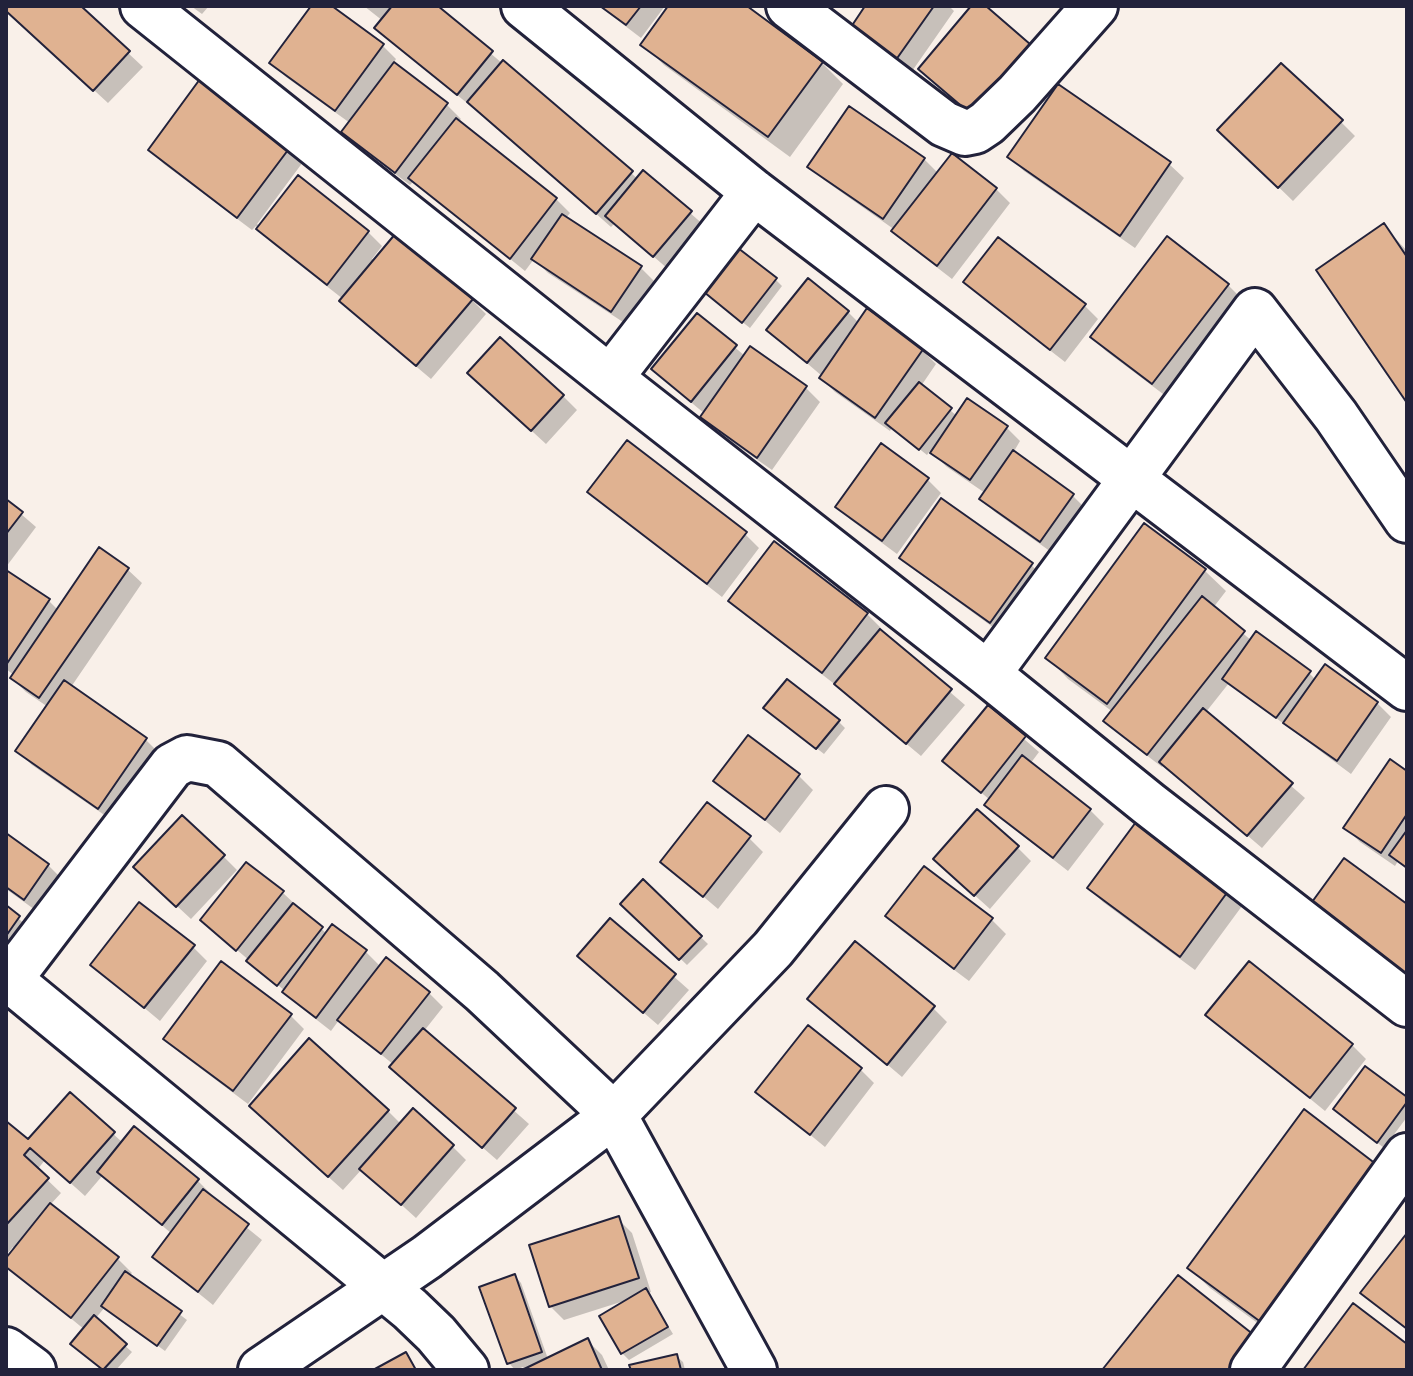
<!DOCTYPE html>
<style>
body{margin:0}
#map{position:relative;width:1413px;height:1376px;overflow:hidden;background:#f9f0e9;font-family:"Gochi Hand",sans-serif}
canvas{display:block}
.frame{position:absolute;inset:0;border:8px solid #22223b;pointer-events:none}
</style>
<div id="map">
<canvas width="1413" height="1376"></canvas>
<div class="frame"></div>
</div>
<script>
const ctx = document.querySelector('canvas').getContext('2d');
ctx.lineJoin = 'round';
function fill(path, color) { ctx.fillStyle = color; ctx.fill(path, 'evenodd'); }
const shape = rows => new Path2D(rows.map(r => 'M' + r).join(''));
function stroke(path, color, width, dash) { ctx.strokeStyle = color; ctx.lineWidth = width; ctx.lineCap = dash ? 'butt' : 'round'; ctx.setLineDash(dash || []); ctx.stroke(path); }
const shadow = shape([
 [10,6,78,6,143,67,108,103,21,23],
 [191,6,209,6,202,14],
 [313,6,329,6,382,45,396,59,393,64,447,105,461,119,458,122,556,199,570,213,566,218,640,267,654,281,626,324,548,273,534,259,525,271,414,181,410,185,358,146,344,132,350,123,286,77,272,63],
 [364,6,435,6,638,179,643,172,705,226,668,269,615,223,611,227,474,106,472,107,391,42,377,28,383,21],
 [599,6,665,6,641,38],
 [671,6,743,6,822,63,843,84,790,157,664,65,643,44],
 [868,6,949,6,954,11,908,77,863,47],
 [1341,122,1355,136,1293,201,1234,144],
 [289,148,303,162,257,224,260,226,368,232,382,246,372,259,375,261,472,300,486,314,431,379,355,315,341,301,343,299,272,243,256,226,252,230,164,164,150,150],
 [1010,157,1169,164,1184,178,1135,248,1024,171],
 [924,159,938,173,996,189,1010,203,952,279,908,245,895,230,824,180,810,166],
 [1384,226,1407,251,1407,399],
 [776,280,782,286,750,328,713,299],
 [966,282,1084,305,1098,319,1065,362,980,296],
 [1228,285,1242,299,1167,397,1106,351,1092,337],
 [848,312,859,323,922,350,936,364,921,386,957,416,1006,427,1020,441,1013,453,1073,496,1087,510,1054,554,995,512,981,498,985,493,947,467,930,451,927,455,892,427,890,431,835,392,821,378,822,376,768,330],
 [698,316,745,356,750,348,806,388,820,402,772,470,716,431,702,417,705,414,668,383],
 [484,387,563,396,577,410,546,444],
 [927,479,941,493,897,554,851,520,837,506],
 [590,491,745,534,759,548,722,597,604,505],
 [6,501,36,527,6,567],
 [1145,526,1205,571,1226,591,1213,608,1252,641,1309,673,1316,680,1326,667,1377,703,1391,717,1351,774,1229,683,1206,712,1305,798,1262,848,1164,764,1162,767,1120,735,1106,721,1113,712,1068,679,1048,658],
 [774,544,867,614,881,628,879,631,965,705,921,756,837,686,745,615,731,601],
 [901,557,1031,565,1046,579,1005,636,916,571],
 [127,569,142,583,71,687,146,740,160,754,113,821,32,765,18,751,48,707,26,692,12,678,14,675,6,669,6,573,48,600,58,610],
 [988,708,1039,752,1030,764,1090,810,1104,824,1068,871,1001,819,987,805,990,800,959,774],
 [773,714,838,721,845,728,824,754],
 [748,738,799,776,813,790,780,833,716,780],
 [1407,773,1407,870,1398,861,1395,866,1360,842,1346,828],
 [6,835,48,865,62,879,38,912,6,889],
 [749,838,763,852,718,909,663,862],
 [1017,847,1031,861,990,909,950,873],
 [223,856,237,870,191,919,150,881],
 [924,869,992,920,1006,934,969,981,901,930,887,916],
 [643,882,708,944,687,965,623,904],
 [1089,888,1228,892,1242,906,1195,970,1103,902],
 [283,893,327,934,366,952,381,967,429,993,443,1007,424,1031,529,1124,497,1160,406,1081,394,1065,339,1020,331,1031,299,1006,285,991,202,920],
 [6,908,33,931,6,969],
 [610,920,689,990,658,1025,594,970],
 [193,947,207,961,160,1021,93,965],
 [810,999,933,1008,947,1022,902,1077],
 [290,1015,304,1029,248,1104,180,1053,166,1039],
 [1208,1015,1352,1045,1366,1059,1325,1111],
 [860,1069,874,1083,825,1147,758,1092],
 [70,1094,123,1143,197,1180,211,1194,209,1197,262,1240,213,1305,154,1257,172,1234,103,1175,85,1196,45,1160,37,1170,61,1193,50,1205,118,1259,132,1273,129,1276,187,1320,165,1351,105,1307,95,1319,132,1352,116,1370,102,1370,79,1350,85,1330,6,1265,6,1261,15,1249,13,1247,6,1255,6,1124,28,1141],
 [1407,1099,1407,1117,1384,1148,1342,1115],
 [388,1111,401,1124,452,1146,466,1160,416,1218,362,1169,343,1190,265,1120],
 [1304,1112,1290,1347,1210,1288,1189,1268],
 [618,1219,632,1233,651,1292,648,1293,673,1334,629,1360,622,1353,627,1300,564,1320,550,1306],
 [1407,1236,1407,1330,1363,1293],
 [515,1276,521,1283,548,1359,588,1341,602,1355,609,1370,524,1370,523,1367,515,1370,509,1363],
 [676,1356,683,1362,685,1370,633,1370]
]);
const building = shape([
 [8,6,81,6,130,51,93,91,6,11,8,6],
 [311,6,332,6,384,44,335,111,269,63,311,6],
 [392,6,438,6,493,51,457,95,374,28,392,6],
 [600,6,641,6,626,25,600,6],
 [668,6,747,6,823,62,768,137,640,45,668,6],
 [865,6,934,6,893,64,847,33,865,6],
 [971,6,986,6,1038,51,979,121,918,69,971,6],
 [503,60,633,171,596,214,467,102,503,60],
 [394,62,448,103,395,173,341,132,394,62],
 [1281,63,1343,120,1278,188,1217,130,1281,63],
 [200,79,291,146,237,218,148,150,200,79],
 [1058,84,1171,162,1120,236,1007,157,1058,84],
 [849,106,925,158,883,219,807,167,849,106],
 [456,118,557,198,510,259,408,178,456,118],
 [952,153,997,188,937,266,891,231,952,153],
 [643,170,692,211,653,257,605,216,643,170],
 [298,175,369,231,327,285,256,229,298,175],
 [562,214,642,266,611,312,531,259,562,214],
 [1384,223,1407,257,1407,403,1316,270,1384,223],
 [396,233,473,299,416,366,339,301,396,233],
 [1167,236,1229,284,1152,384,1090,337,1167,236],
 [998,237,1086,304,1050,350,963,282,998,237],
 [738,248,777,278,742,323,704,292,738,248],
 [808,278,849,311,807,363,766,330,808,278],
 [867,308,924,348,875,418,819,378,867,308],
 [697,313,737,345,691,402,651,369,697,313],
 [500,337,564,395,531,431,467,373,500,337],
 [750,346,807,386,757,458,700,417,750,346],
 [919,382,952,408,919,450,885,423,919,382],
 [967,398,1008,426,970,480,930,453,967,398],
 [627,440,747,532,707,584,587,492,627,440],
 [881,443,929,478,882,541,835,507,881,443],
 [1013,450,1074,494,1040,542,979,499,1013,450],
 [941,498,1033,563,990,623,899,558,941,498],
 [6,499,23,512,6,534,6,499],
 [1144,523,1206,569,1107,704,1045,658,1144,523],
 [774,541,868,613,822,673,728,601,774,541],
 [99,547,129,568,39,698,10,678,99,547],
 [6,570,50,599,6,665,6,570],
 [1202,596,1245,631,1147,755,1103,721,1202,596],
 [880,629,952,689,906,744,834,684,880,629],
 [1256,631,1311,671,1276,718,1222,679,1256,631],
 [1325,664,1378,702,1337,761,1283,723,1325,664],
 [787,679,840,720,816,749,763,708,787,679],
 [64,680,147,738,98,809,15,751,64,680],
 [988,705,1026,736,981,793,942,761,988,705],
 [1203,708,1293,783,1247,836,1159,762,1203,708],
 [748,735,800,774,765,820,713,781,748,735],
 [1022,755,1091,809,1053,858,984,805,1022,755],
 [1390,759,1407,771,1407,814,1381,853,1343,828,1390,759],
 [707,802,751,836,703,897,660,862,707,802],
 [977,809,1019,846,974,896,933,859,977,809],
 [182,815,225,855,176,907,133,867,182,815],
 [1136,822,1229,890,1180,957,1087,888,1136,822],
 [1407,830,1407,868,1389,855,1407,830],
 [6,833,49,864,24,900,6,887,6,833],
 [1344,858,1407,904,1407,988,1304,913,1344,858],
 [246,862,284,891,236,951,200,920,246,862],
 [924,866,993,918,954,969,885,916,924,866],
 [643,879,702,936,679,960,620,904,643,879],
 [139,902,195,945,144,1008,90,965,139,902],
 [293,903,323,927,277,986,246,961,293,903],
 [6,905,20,916,6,936,6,905],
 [610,918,676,974,643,1013,577,956,610,918],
 [332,924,367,950,316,1018,282,992,332,924],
 [855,941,935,1006,887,1065,807,999,855,941],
 [386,957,430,992,381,1054,337,1020,386,957],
 [221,961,292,1014,233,1091,163,1039,221,961],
 [1249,961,1353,1044,1310,1098,1205,1015,1249,961],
 [808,1025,862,1068,810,1135,755,1092,808,1025],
 [423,1028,516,1108,482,1148,389,1067,423,1028],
 [309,1038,389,1110,328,1177,249,1106,309,1038],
 [1365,1066,1407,1097,1407,1102,1377,1143,1333,1109,1365,1066],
 [70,1092,115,1132,70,1183,30,1148,24,1155,49,1178,6,1225,6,1121,28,1139,70,1092],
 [413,1108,454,1145,401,1205,359,1169,413,1108],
 [1304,1109,1385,1171,1269,1328,1187,1268,1304,1109],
 [134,1126,199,1179,162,1225,97,1172,134,1126],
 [203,1189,249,1224,198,1292,152,1257,203,1189],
 [50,1203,119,1257,71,1318,6,1267,6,1258,50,1203],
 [619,1216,639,1278,549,1307,529,1245,619,1216],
 [1407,1233,1407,1329,1360,1293,1407,1233],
 [125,1271,182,1311,157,1346,101,1306,125,1271],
 [515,1274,542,1352,507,1364,479,1287,515,1274],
 [1178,1275,1259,1339,1234,1370,1102,1370,1178,1275],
 [646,1288,668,1327,621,1354,599,1316,646,1288],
 [1353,1303,1407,1344,1407,1370,1303,1370,1353,1303],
 [94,1315,127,1344,103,1370,70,1344,94,1315],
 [588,1338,602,1370,522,1370,588,1338],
 [406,1352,416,1370,373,1370,406,1352],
 [677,1354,681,1370,631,1370,629,1365,677,1354]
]);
const minor = shape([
 [143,6,610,378,988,674,1149,804,1407,1004],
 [524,6,754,192,1407,688],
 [789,6,944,124,965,133,975,131,987,123,1017,94,1095,6],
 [610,378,754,192],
 [988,674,1255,311,1336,416,1407,520],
 [10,980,410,1309,436,1334,466,1370],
 [6,984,172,766,187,758,218,764,482,991,614,1115,754,1370],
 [6,1350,33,1370],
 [261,1370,427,1257,614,1115,773,949,886,809],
 [1253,1370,1407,1156]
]);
fill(shadow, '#0003');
fill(building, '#e0b291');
stroke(building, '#22223b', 2);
stroke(minor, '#22223b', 50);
stroke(minor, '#fff', 44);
</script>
